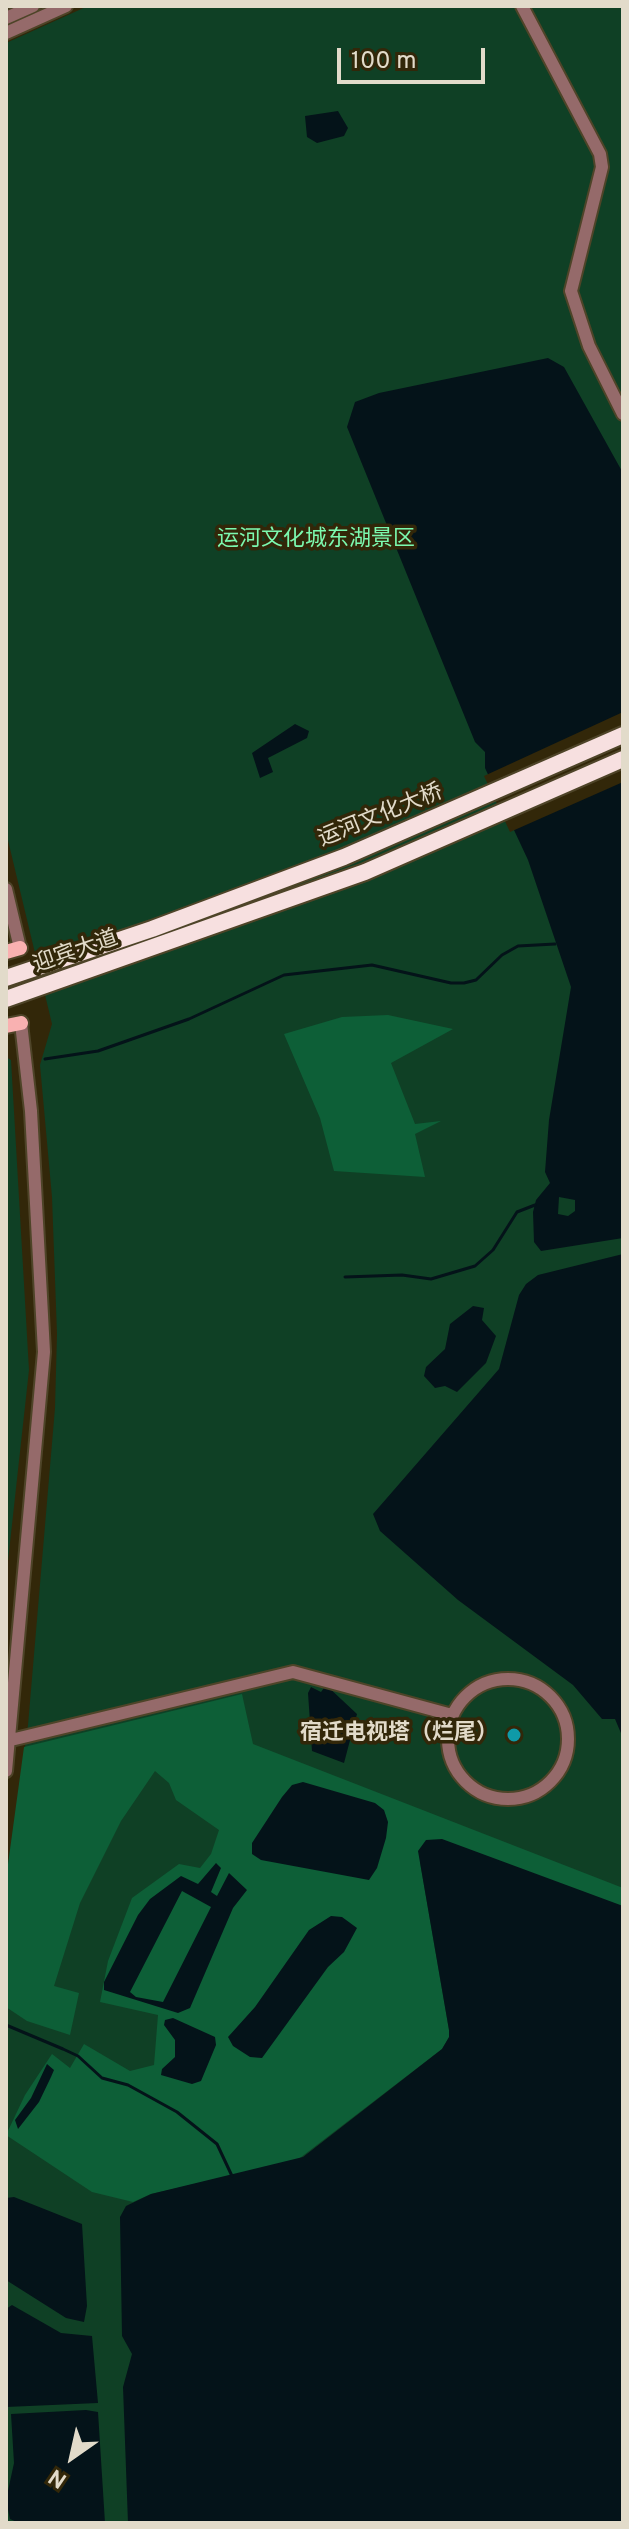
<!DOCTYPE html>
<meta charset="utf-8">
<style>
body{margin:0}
#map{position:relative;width:629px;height:2529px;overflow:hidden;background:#322709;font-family:Overpass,sans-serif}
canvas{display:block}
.frame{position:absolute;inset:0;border:8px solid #e2dbca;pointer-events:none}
.north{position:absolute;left:32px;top:2417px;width:80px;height:80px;-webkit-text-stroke:6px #322709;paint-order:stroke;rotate:214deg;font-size:22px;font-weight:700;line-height:32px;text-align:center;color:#e2dbca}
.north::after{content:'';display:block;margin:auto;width:28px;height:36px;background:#e2dbca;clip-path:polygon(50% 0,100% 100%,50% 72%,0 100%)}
.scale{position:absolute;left:337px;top:48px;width:148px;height:36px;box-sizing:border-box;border:4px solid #e2dbca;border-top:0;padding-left:10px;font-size:24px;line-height:28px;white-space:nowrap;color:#e2dbca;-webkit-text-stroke:6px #322709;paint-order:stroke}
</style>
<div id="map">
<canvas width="629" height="2529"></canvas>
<div class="frame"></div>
<div class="north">N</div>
<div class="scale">100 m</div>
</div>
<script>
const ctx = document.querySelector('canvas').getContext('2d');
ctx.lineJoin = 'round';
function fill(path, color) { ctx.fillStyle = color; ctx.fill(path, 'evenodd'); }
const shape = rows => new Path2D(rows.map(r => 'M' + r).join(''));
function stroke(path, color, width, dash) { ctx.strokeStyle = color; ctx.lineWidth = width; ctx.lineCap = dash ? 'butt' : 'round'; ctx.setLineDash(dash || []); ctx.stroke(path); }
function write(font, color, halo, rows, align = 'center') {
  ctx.font = font + ' Overpass,"Noto Sans SC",sans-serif'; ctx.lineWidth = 7; ctx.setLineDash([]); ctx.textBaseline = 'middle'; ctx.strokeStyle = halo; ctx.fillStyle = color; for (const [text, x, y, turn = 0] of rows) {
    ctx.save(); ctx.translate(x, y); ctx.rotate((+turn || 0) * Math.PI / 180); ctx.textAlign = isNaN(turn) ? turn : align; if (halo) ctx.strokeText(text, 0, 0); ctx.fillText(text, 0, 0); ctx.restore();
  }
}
const green = shape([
 [88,6,623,6,623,2523,6,2523,6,1879,28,1725,55,1408,57,1334,52,1197,40,1065,52,1024,6,832,6,43],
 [6,1057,11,1060,29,1370,6,1579]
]);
const forest = shape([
 [388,1015,453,1029,391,1063,415,1124,441,1121,415,1134,425,1177,334,1171,320,1118,284,1034,342,1017],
 [242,1694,253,1744,623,1888,623,1906,420,1862,450,2036,442,2049,296,2161,151,2194,133,2202,92,2192,6,2135,25,2095,52,2054,70,2068,84,2044,130,2071,154,2065,158,2015,100,2002,108,1961,132,1898,179,1864,200,1868,211,1854,219,1830,176,1800,169,1783,155,1771,121,1821,80,1903,54,1986,79,1993,70,2035,27,2021,6,2007,6,1879,24,1747]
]);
const water = shape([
 [338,111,348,128,344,136,317,143,307,137,305,116],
 [548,358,564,367,623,473,623,1238,541,1251,534,1242,533,1212,536,1200,550,1183,545,1172,549,1120,571,987,528,860,485,768,485,752,475,742,347,427,355,402,379,393],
 [559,1197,575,1200,575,1211,568,1216,558,1214],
 [295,724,309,731,307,738,268,758,273,772,260,778,252,753],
 [623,1254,623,1738,615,1719,602,1719,573,1685,458,1600,380,1531,373,1514,499,1369,519,1295,526,1284,538,1275],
 [473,1306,484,1308,482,1320,496,1336,486,1363,457,1392,445,1386,435,1388,424,1376,426,1367,445,1349,450,1324],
 [326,1685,357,1714,344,1763,312,1751,308,1693,311,1687,321,1692],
 [303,1782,375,1803,384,1810,388,1822,386,1838,377,1868,369,1880,261,1860,252,1854,252,1843,282,1797,292,1785],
 [442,1839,623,1906,623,2523,128,2523,123,2387,132,2354,122,2336,120,2217,126,2206,151,2194,303,2157,442,2049,449,2037,449,2030,418,1851,426,1840],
 [216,1863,221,1868,211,1892,217,1896,229,1873,247,1890,233,1908,190,2008,178,2013,104,1990,104,1982,138,1915,150,1899,181,1876,198,1884],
 [182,1891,211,1907,163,2002,136,1997,130,1992],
 [331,1916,342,1917,357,1928,344,1952,328,1967,262,2058,250,2057,233,2046,228,2037,255,2007,309,1930],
 [173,2018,215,2037,216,2045,201,2081,192,2084,161,2075,162,2069,175,2057,175,2040,164,2025,165,2020],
 [47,2064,54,2070,51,2077,39,2102,18,2129,15,2120,31,2098],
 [14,2197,82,2224,87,2306,84,2322,66,2318,6,2280,6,2198],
 [12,2305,61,2333,92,2336,98,2403,6,2407,6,2309],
 [86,2410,98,2412,105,2523,19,2523,10,2519,6,2500,14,2463,11,2414]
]);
const pier = shape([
 [623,712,623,782,510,832,484,776]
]);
const stream = shape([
 [45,1059,98,1051,189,1019,284,975,372,965,451,983,464,983,476,980,502,955,518,946,555,944],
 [345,1277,402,1275,431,1279,475,1266,493,1250,517,1212,535,1205],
 [6,2025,63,2049,78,2056,102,2078,128,2085,177,2112,217,2144,232,2176]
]);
const minor = shape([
 [522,6,600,154,602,167,571,291,589,346,623,414],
 [6,18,33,6],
 [6,33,66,6],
 [6,889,20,948],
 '448 1739a60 60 0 1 1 120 0a60 60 0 1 1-120 0Z',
 [11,1740,293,1672,452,1715],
 [6,1771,44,1352,31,1111,21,1023]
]);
const major = shape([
 [6,952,20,948],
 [6,1026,21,1023]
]);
const highway = shape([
 [6,978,152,929,344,857,623,735],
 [6,999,365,872,623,759]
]);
const markers = [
 [514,1735,8,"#0f9aa8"]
];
const parkNames = [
 ["运河文化城东湖景区",316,541]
];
const streetNames = [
 ["运河文化大桥",381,817,-22],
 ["迎宾大道",76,953,-19]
];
const poiNames = [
 ["宿迁电视塔（烂尾）",498,1735]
];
fill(green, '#0f4025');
fill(forest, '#0d5f37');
fill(water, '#041319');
fill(pier, '#322709');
stroke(stream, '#041319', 3);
stroke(minor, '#4e4428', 16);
stroke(major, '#4e4428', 18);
stroke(highway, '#4e4428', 20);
stroke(minor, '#956a6a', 12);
stroke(major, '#f9b1b1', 14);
stroke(highway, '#f7e0e0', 16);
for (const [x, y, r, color] of markers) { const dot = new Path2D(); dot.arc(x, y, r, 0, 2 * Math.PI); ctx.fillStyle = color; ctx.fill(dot); stroke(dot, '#322709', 3); }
write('22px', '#7bf9af', '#322709', parkNames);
write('22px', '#e2dbca', '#322709', streetNames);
write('bold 22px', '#e2dbca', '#322709', poiNames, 'right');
</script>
